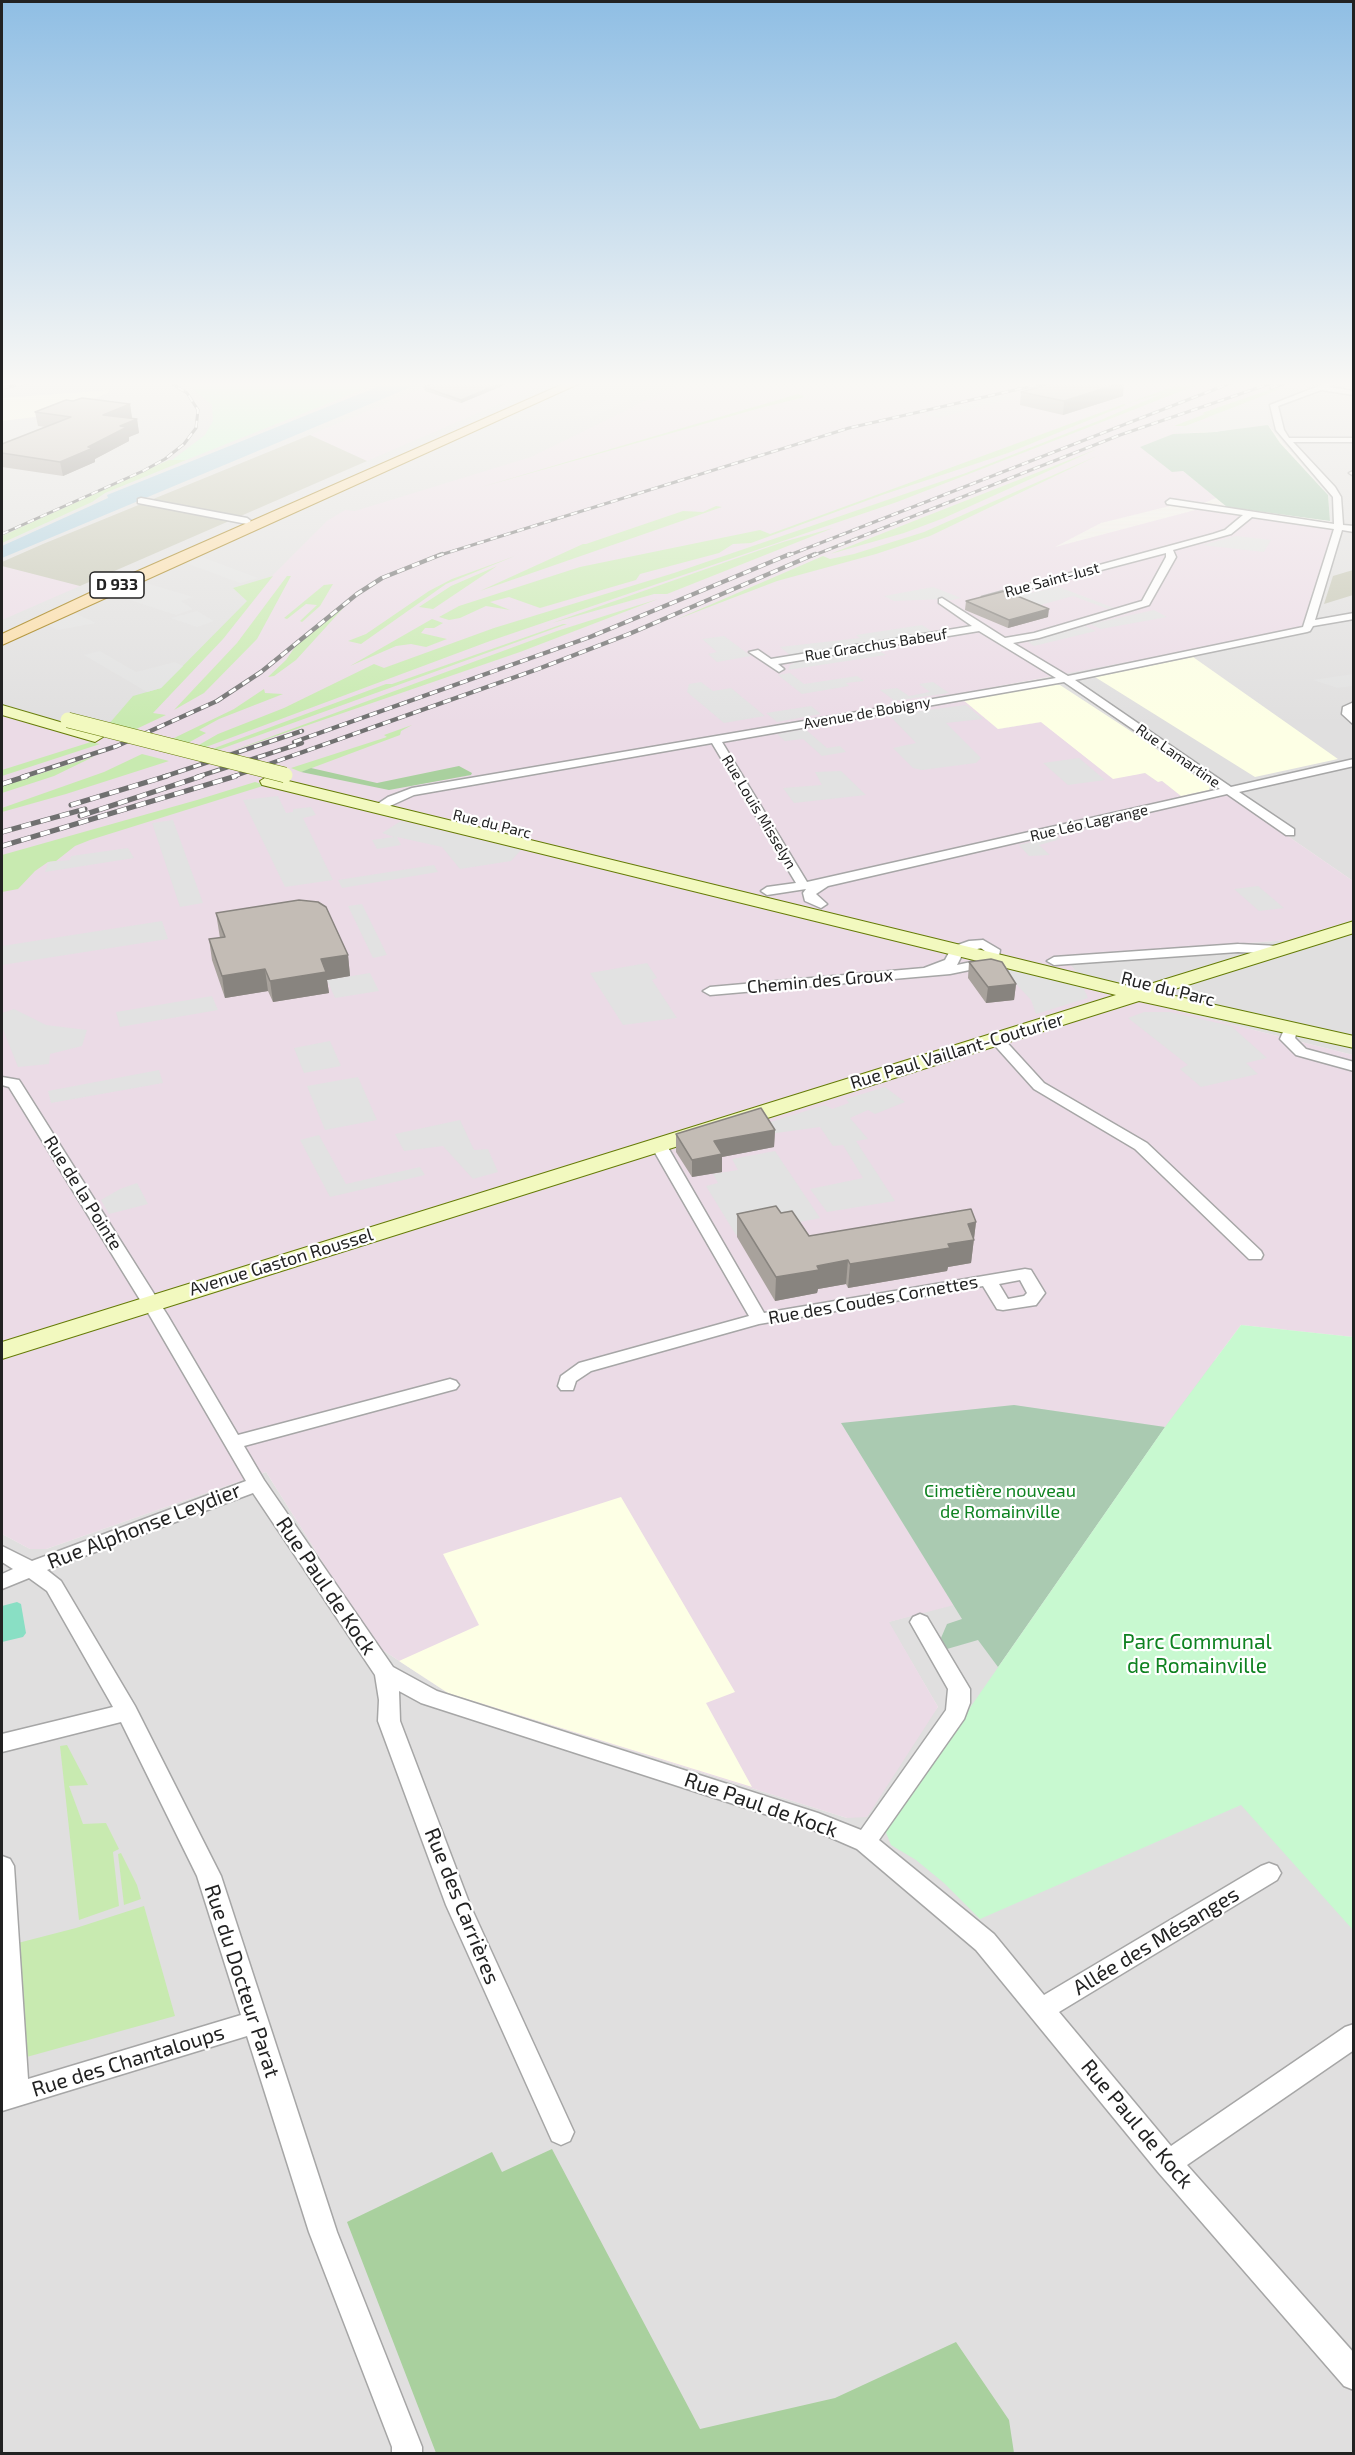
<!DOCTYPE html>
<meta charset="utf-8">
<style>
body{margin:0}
#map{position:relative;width:1355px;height:2455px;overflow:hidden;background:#f2efe9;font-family:"Exo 2",sans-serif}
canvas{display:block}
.frame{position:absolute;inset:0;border:3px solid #222;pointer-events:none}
</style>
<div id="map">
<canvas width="1355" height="2455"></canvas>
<div class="frame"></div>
</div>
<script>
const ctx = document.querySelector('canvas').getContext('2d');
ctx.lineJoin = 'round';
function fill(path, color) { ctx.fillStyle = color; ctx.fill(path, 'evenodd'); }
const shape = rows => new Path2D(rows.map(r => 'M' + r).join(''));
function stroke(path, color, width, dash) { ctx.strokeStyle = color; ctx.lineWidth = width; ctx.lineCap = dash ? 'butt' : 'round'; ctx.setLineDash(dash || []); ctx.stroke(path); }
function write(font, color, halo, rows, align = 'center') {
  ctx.font = font + ' "Exo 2",sans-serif'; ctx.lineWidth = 4.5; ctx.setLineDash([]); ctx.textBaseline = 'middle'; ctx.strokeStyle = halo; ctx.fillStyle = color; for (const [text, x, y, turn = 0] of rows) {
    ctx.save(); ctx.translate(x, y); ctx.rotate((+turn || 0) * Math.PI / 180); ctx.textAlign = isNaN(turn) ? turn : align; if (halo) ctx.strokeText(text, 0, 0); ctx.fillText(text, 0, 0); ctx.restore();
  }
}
const residential = shape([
 [42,381,1207,381,2,812,2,389],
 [1327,381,1353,381,1353,881,1218,788,1181,796,1041,722,998,729,956,694,1055,676,1338,530,1330,521,1328,495,1268,425,1267,402],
 [1353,920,1353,1055,1091,989,1063,957,1289,940],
 [1353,1337,1353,2453,2,2453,2,1534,30,1549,46,1549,266,1472,375,1645,448,1693,847,1818,938,1707,888,1622,954,1604,841,1423]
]);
const industrial = shape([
 [439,381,552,381,367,461,310,435],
 [686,381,1327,381,1267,402,1255,425,1174,435,1150,456,1183,471,1216,498,1204,503,1177,499,1170,506,1101,523,1055,547,1199,509,1338,530,1304,629,957,694,998,729,1041,722,1113,778,1145,773,1158,782,1162,781,1181,796,1218,788,1353,881,1353,920,1289,940,1064,957,1091,989,1353,1055,1353,1337,1241,1325,1165,1427,1014,1405,842,1424,954,1605,889,1622,938,1707,867,1817,847,1818,448,1693,375,1645,266,1472,46,1549,30,1549,2,1534,2,714,91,742,152,713,223,639,273,575,327,521,345,510,355,511,531,457],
 [2,566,48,577,80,586,2,620]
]);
const education = shape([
 [110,390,108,393,51,415,2,421,2,398],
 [1193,657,1338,759,1255,777,1095,677],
 [1052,683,1060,685,1129,730,1210,786,1209,790,1181,796,1162,781,1158,782,1145,773,1113,779,1041,722,998,729,962,699],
 [621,1497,735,1692,706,1703,752,1787,448,1693,399,1661,479,1625,443,1554]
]);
const construction = shape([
 [310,435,367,461,80,586,2,566,2,562,43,544],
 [1353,570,1353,595,1324,604,1333,576]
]);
const grass = shape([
 [1189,381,1207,381,897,502,490,641,206,747,197,746,218,734,284,708,374,664,384,668,494,628,674,573,966,473,1103,419,1161,394,1128,403],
 [1283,388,1186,426,1174,426,1205,414,1202,413,1271,389],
 [798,394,805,397,760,408,478,488],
 [1124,404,1126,405,1008,453,882,495,751,543,733,544,719,553,640,574,636,580,540,608,509,597,490,602,510,610,486,606,460,618,449,620,439,617,459,606,580,567,760,530,770,534],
 [1097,449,944,518,904,533,830,554],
 [1099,455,930,536,876,554,777,581,675,620,823,556,830,559,854,554,924,532],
 [169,460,186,460,105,493,92,502,2,543,2,536],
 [716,506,722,507,480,591,583,544,586,544,683,511,703,512],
 [833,528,667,594,654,594,552,623,783,542],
 [515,556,446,584,361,644,348,641,366,634,429,591,452,579],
 [497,566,433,609,419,607,451,586],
 [273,576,223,639,153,713,166,715,132,731,108,725,133,696,161,688,247,601,233,588],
 [287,576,291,576,257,639,204,693,174,710,237,643],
 [333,584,320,606,302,622,300,621,317,605,306,604,287,619,284,618,324,585],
 [658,599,520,652,224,754,557,631],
 [346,605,296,660,274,676,268,677,286,660,297,644],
 [432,619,443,623,434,628,425,628,421,633,447,639,426,647,411,644,396,646,350,666],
 [563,624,567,624,218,750,212,749,386,684,392,684],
 [264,689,265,693,283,694,219,719,199,730,206,733,188,743,172,739,234,709],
 [412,725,401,731,400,735,301,772,291,768,387,737,384,735],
 [91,742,100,744,2,776,2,770],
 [142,754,169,761,66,794,2,812,2,808,104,772],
 [95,756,54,776,2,793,2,786],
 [255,782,266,785,90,840,75,846,56,861,48,862,35,871,18,889,2,892,2,855,197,800],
 [67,1745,88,1785,69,1786,83,1824,106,1823,119,1849,113,1852,119,1906,79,1920,60,1746],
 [121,1853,137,1885,141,1899,124,1905,118,1854],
 [144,1906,175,2016,23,2058,14,1944,76,1928]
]);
const forest = shape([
 [459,766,472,773,471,775,389,790,301,772,311,768,377,783],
 [552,2149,700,2429,835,2398,956,2342,1009,2420,1014,2453,436,2453,347,2222,492,2152,502,2172]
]);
const cemetery = shape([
 [1255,425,1268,425,1280,443,1328,495,1330,521,1227,507,1183,471,1172,472,1140,447,1173,434,1214,432],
 [1014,1405,1165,1427,998,1667,978,1640,947,1649,941,1638,947,1624,962,1619,841,1423]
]);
const park = shape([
 [184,381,384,381,186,460,172,460,205,435,213,421,212,405],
 [1241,1325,1353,1337,1353,1930,1241,1805,980,1919,944,1883,916,1860,891,1845,885,1830,1165,1427]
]);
const pitch = shape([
 [17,1602,21,1604,26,1633,23,1637,2,1642,2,1606]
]);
const parking = shape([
 [1290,387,1304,390,1268,403,1268,425,1214,432,1176,433,1172,431,1199,421,1207,422,1216,419,1208,417],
 [631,389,648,391,593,417,575,415],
 [1003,395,1013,398,938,418,924,414],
 [1236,536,1271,540,1264,552,1202,545],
 [202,557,258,578,240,583,186,563],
 [142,582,193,597,181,601,193,609,176,615,115,595],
 [933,587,961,598,947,601,942,599,894,601,884,596],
 [1059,587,1114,608,1108,609,1073,596,1026,609,1001,599],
 [1154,610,1167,617,1101,629,1090,624],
 [197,611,214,621,197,627,171,618],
 [74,613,96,623,58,630,48,625],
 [922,625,933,632,790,655,780,647,860,638,856,635],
 [1085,626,1096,631,1034,646,1028,642],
 [724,636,751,656,717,662,708,654,717,652,702,639],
 [876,649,886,655,788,670,790,665,796,662],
 [100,651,136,672,175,662,183,666,161,688,147,692,84,655],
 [790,673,804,684,857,676,864,681,846,683,849,686,802,694,778,675],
 [1353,674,1353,686,1338,688,1313,680],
 [701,682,713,691,731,688,765,716,724,723,687,692,689,684],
 [933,682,949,693,895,701,880,690,897,688,909,696,930,692,919,684],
 [966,705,983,719,946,723,981,758,976,763,922,770,913,768,893,748,916,743,889,715],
 [811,706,821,714,777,722,766,713],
 [805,729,827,748,840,746,846,752,822,756,803,739,785,741,777,734],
 [1079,758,1105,780,1068,785,1043,763],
 [841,771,866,795,794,803,783,788,822,785,815,772],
 [278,796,286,813,293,812,293,809,311,807,316,815,303,818,333,880,285,887,243,800],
 [173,820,203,903,180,907,152,823],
 [401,821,521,850,511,861,460,869,442,847,397,837,401,845,377,849,372,840,394,837,382,833],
 [1055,836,1061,839,1039,845,1050,855,1029,856,1019,845],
 [128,848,134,858,45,872,48,862,70,860,71,856],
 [434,865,438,872,342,888,338,880],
 [1258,886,1284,908,1259,911,1234,889],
 [362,904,387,955,373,958,348,906],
 [162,921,168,939,2,965,2,946],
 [647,963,657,978,652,980,677,1018,623,1025,590,973],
 [1010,968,1083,987,1088,998,1036,1014,1031,1000,1006,973],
 [370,973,379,991,335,998,327,980],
 [212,996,218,1010,120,1027,116,1012],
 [14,1009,46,1025,87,1030,82,1046,50,1054,49,1064,18,1067,2,1027,2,1013],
 [1144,1012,1170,1012,1231,1026,1267,1058,1246,1063,1258,1074,1201,1087,1180,1069,1188,1065,1128,1018],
 [330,1041,341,1066,304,1073,294,1048],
 [159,1070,163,1083,51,1103,48,1091],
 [358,1077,377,1120,325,1130,307,1086],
 [885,1087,905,1102,875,1114,868,1110,850,1118,868,1139,856,1141,895,1201,827,1212,810,1189,863,1178,843,1145,833,1146,820,1127,769,1134,764,1124,825,1105,832,1109,849,1103,846,1099],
 [460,1120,474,1150,488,1149,498,1172,473,1179,443,1146,404,1151,395,1134],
 [319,1135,346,1184,420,1167,425,1175,330,1197,300,1140],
 [775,1151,820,1218,736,1235,706,1186,718,1183,713,1174,738,1170,732,1159],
 [137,1183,148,1204,109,1214,101,1200,120,1189]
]);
const water = shape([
 [392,381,425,381,2,558,2,546,108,498,107,495]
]);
const street = shape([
 [1332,381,1341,381,1329,387,1354,391,1354,395,1321,390,1278,406,1284,430,1289,438,1354,438,1354,442,1293,442,1335,487,1341,497,1343,525,1354,526,1354,532,1342,530,1315,620,1354,613,1354,619,1313,626,1310,631,1307,632,1075,680,1231,787,1354,759,1354,766,1239,792,1294,829,1294,835,1286,835,1227,794,828,886,816,894,827,904,821,908,805,901,803,893,806,889,767,895,761,891,767,887,796,883,712,743,414,795,379,811,373,807,388,797,412,788,1056,678,979,631,778,664,784,669,779,672,749,652,758,650,771,659,972,626,939,603,939,599,942,598,1005,638,1034,633,1142,601,1166,557,1166,553,987,600,982,597,1213,534,1225,530,1243,515,1167,504,1166,502,1170,499,1334,524,1333,497,1276,430,1270,405,1332,381],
 [1252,517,1334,529,1303,627,1068,676,1013,643,1039,638,1149,605,1176,557,1173,550,1231,534,1252,517],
 [1064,682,1220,789,807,882,722,742,1064,682],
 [1353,471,1354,471,1354,476,1349,473,1353,471],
 [141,498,247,518,251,521,247,524,138,503,138,499,141,498],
 [1354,702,1352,710,1354,725,1342,714,1343,707,1354,702],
 [983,940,1000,950,998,962,994,965,950,974,710,995,703,991,710,987,924,968,945,960,952,947,969,941,983,940],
 [981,948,986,952,985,959,957,965,963,953,981,948],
 [1238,944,1279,946,1286,950,1279,954,1238,952,1054,965,1047,961,1054,957,1238,944],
 [1291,1024,1298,1028,1295,1038,1306,1049,1354,1062,1354,1071,1296,1055,1280,1039,1286,1025,1291,1024],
 [996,1035,1001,1036,1044,1083,1147,1143,1261,1251,1263,1255,1261,1259,1249,1259,1135,1149,1034,1089,989,1039,996,1035],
 [2,1077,19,1080,21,1083,168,1316,238,1435,450,1379,456,1381,459,1385,456,1389,244,1446,264,1480,393,1667,437,1691,818,1813,861,1830,946,1710,948,1689,910,1622,913,1617,920,1614,927,1617,970,1689,970,1703,964,1719,879,1840,994,1934,1044,1995,1261,1866,1269,1863,1277,1866,1281,1873,1277,1880,1059,2012,1171,2146,1345,2027,1354,2024,1354,2050,1187,2165,1354,2353,1354,2390,1344,2386,1158,2172,976,1950,857,1849,811,1829,421,1703,399,1691,400,1721,470,1905,574,2132,570,2141,561,2145,552,2141,446,1905,378,1721,379,1700,375,1675,253,1493,47,1570,61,1581,135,1706,221,1876,337,2232,422,2447,422,2454,392,2454,392,2447,309,2232,247,2036,2,2111,2,1856,10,1859,14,1866,28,2079,241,2015,197,1876,121,1722,2,1752,2,1734,113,1707,47,1591,29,1578,2,1589,2,1574,13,1569,2,1562,2,1546,32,1561,246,1481,150,1316,9,1087,2,1085,2,1077],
 [658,1139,666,1144,764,1313,1025,1269,1031,1270,1045,1293,1036,1305,1003,1310,997,1309,983,1286,759,1324,591,1371,576,1381,573,1390,561,1390,558,1386,561,1376,579,1363,749,1316,650,1144,658,1139],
 [1020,1280,1027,1293,1024,1296,1008,1299,999,1284,1020,1280]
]);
const secondary = shape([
 [2,705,101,734,103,737,95,742,2,715,2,705],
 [268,776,1137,988,1354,921,1354,933,1162,993,1354,1036,1354,1048,1139,1001,2,1359,2,1342,1116,995,262,785,260,781,268,776]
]);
const primary = shape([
 [570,381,585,381,2,645,2,634,113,582,570,381]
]);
const railFar2 = shape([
 [2,388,36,381],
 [1271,388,1293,381],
 [2,534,143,471,165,459,184,444,196,428,198,410,187,393,167,381],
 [437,556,849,428,1054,381],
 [787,556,1236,381],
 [812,556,1120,435,1278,381]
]);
const railFar1 = shape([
 [294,742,590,637,790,554],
 [22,777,117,746,217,701,261,672,357,594,382,578,442,554],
 [163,777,302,731],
 [197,777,302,743],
 [232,777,538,669,629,634,815,554]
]);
const rail = shape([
 [2,784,27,776],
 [71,805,167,776],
 [80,816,202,776],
 [2,832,85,809],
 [2,846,236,776]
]);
const secondaryBridge = shape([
 [68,720,285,775]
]);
const wall = shape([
 [506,381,507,384,461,403,425,391,424,387],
 [1021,392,1123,396,1063,415,1020,405],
 [73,401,130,404,132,418,130,419,137,419,139,433,129,437,129,441,95,459,95,462,63,476,2,467,2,444,46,427,38,426,35,412],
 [966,601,1048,617,1008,628,965,610],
 [216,913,348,955,350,976,327,980,329,993,273,1002,268,991,225,998,212,960,209,939,220,938],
 [969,962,1016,984,1014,1000,986,1003,968,978],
 [775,1130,774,1147,722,1157,722,1172,692,1177,676,1152,676,1134],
 [781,1213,809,1236,976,1222,971,1263,948,1267,947,1271,848,1288,846,1284,818,1289,817,1293,775,1301,737,1237,737,1214]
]);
const shadedWall = shape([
 [506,381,507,384,461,403,461,400],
 [1124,382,1123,396,1063,415,1064,401],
 [130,404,132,418,105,428,103,415],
 [137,419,139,433,129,437,129,441,95,459,95,462,63,476,60,462,88,447,120,426],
 [1049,609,1048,617,1008,628,1009,620],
 [348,955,350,976,327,980,329,993,273,1002,270,981,321,959],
 [265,969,268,991,225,998,222,976],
 [1016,984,1014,1000,986,1003,988,987],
 [775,1130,774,1147,722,1157,722,1172,692,1177,692,1160,714,1141],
 [976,1222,971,1263,948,1267,947,1271,848,1288,850,1264,948,1244,968,1224],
 [848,1260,846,1284,818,1289,817,1293,775,1301,776,1277,817,1266]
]);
const building = shape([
 [441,381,506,381,461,400,424,387,441,381],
 [1060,381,1115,381,1124,382,1064,401,1021,392,1060,381],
 [82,398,130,404,103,415,137,419,120,426,127,427,88,447,93,448,60,462,2,453,2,444,71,417,35,412,66,400,73,401,82,398],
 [1005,591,1049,609,1009,620,966,601,1005,591],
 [299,900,318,902,326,907,348,955,321,959,326,972,270,981,265,969,222,976,209,939,225,937,216,913,299,900],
 [991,959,1002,962,1016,984,988,987,969,962,991,959],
 [761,1108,775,1130,714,1141,722,1154,692,1160,676,1134,761,1108],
 [776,1206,781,1213,792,1211,809,1236,971,1209,976,1222,968,1224,974,1240,948,1244,950,1248,850,1264,848,1260,817,1266,819,1270,776,1277,737,1214,776,1206]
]);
const farStreetnames = [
 ["Rue Saint-Just",1052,580,-15],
 ["Rue Gracchus Babeuf",876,645,-9],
 ["Avenue de Bobigny",867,713,-10],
 ["Rue Lamartine",1178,756,35],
 ["Rue Louis Misselyn",759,812,59],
 ["Rue Léo Lagrange",1089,823,-13],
 ["Rue du Parc",492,824,14]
];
const shields = [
 [117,585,54]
];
const shieldNames = [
 ["D 933",117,585]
];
const streetNames = [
 ["Chemin des Groux",820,981,-5],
 ["Rue du Parc",1168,989,14],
 ["Rue Paul Vaillant-Couturier",957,1051,-17],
 ["Rue de la Pointe",83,1193,58],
 ["Avenue Gaston Roussel",281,1262,-17],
 ["Rue des Coudes Cornettes",873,1300,-10]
];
const parkNames = [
 ["Cimetière nouveau",1000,1491],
 ["de Romainville",1000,1512]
];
const nearStreetnames = [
 ["Rue Alphonse Leydier",144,1526,-21],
 ["Rue Paul de Kock",326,1586,56],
 ["Rue Paul de Kock",761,1805,19],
 ["Rue des Carrières",462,1906,68],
 ["Allée des Mésanges",1156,1941,-31],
 ["Rue du Docteur Parat",242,1981,72],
 ["Rue des Chantaloups",128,2061,-17],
 ["Rue Paul de Kock",1137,2124,50]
];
const nearParknames = [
 ["Parc Communal",1197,1642],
 ["de Romainville",1197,1666]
];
fill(residential, '#e0dfdf');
fill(industrial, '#ebdbe6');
fill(education, '#fdffe5');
fill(construction, '#c5c6b4');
fill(grass, '#c8eab0');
fill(forest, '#a9d09e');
fill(cemetery, '#aacab1');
fill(park, '#c8f9d0');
fill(pitch, '#89dfc4');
fill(parking, '#e2e2e2');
fill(water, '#aacede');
stroke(street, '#a6a6a6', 3);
stroke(secondary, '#657b07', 2);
stroke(primary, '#9d7602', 2);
fill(street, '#fff');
fill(secondary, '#f2f9bf');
fill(primary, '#fbdca5');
stroke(railFar2, '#707070', 3);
stroke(railFar1, '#707070', 4.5);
stroke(rail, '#707070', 5);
stroke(railFar2, '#fff', 2, [7]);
stroke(railFar1, '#fff', 3, [8]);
stroke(rail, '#fff', 4, [10]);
stroke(secondaryBridge, '#657b07', 16, []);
stroke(secondaryBridge, '#f2f9bf', 15);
fill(wall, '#a8a29c');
fill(shadedWall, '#88847f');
fill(building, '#c3bcb5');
stroke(building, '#88847f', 1.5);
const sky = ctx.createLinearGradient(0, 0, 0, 724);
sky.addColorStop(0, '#8fbee4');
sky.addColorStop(0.53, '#f9f8f5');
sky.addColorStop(1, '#f9f8f500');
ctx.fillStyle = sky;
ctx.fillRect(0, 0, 1355, 724);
write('15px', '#222', '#fff', farStreetnames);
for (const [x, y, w] of shields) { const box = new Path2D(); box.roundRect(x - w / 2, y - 13, w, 26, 4.5); ctx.fillStyle = '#fff'; ctx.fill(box); stroke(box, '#222', 1.5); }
write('bold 16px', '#222', null, shieldNames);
write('18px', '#222', '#fff', streetNames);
write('18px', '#0e8220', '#fff', parkNames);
write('21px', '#222', '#fff', nearStreetnames);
write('21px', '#0e8220', '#fff', nearParknames);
</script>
